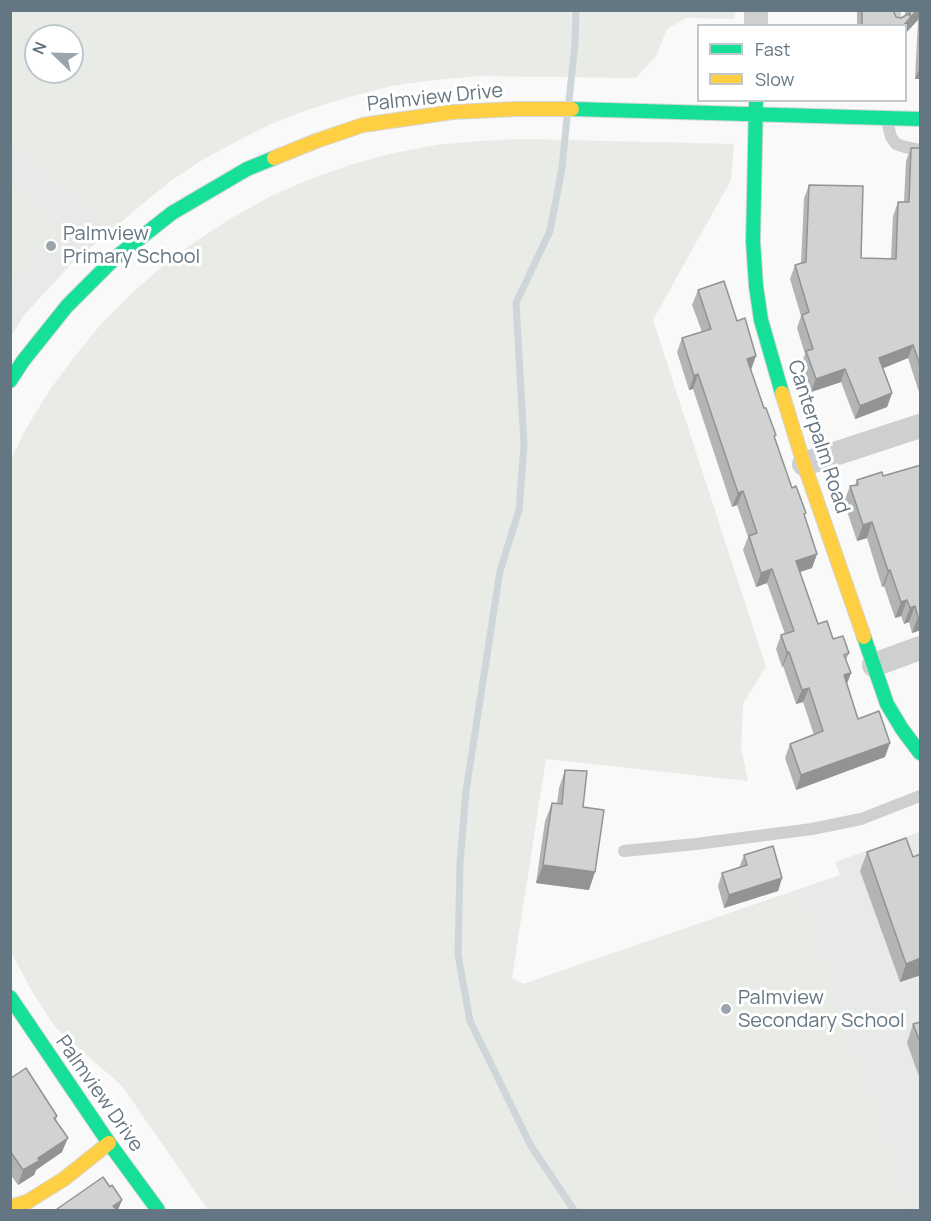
<!DOCTYPE html>
<style>
body{margin:0}
#map{position:relative;width:931px;height:1221px;overflow:hidden;background:#f9f9f9;font-family:Manrope,sans-serif}
canvas{display:block}
.frame{position:absolute;inset:0;border:12px solid #657683;pointer-events:none}
.legend{position:absolute;left:697px;top:24px;width:210px;height:78px;box-sizing:border-box;background:#fff;border:2px solid #c1c8cd;margin:0;padding:8px 10px;list-style:none;font-size:18px;color:#657683}
.legend li{display:flex;align-items:center;gap:12px;height:30px}
.legend b{width:30px;border:2px solid #c1c8cd}
.north{position:absolute;left:24px;top:24px;width:60px;height:60px;box-sizing:border-box;background:#fff;border:2px solid #c1c8cd;border-radius:50%;rotate:293deg;font-size:16px;font-weight:700;line-height:24px;text-align:center;color:#657683}
.north::after{content:'';display:block;margin:auto;width:21px;height:27px;background:#99a4ac;clip-path:polygon(50% 0,100% 100%,50% 72%,0 100%)}
</style>
<div id="map">
<canvas width="931" height="1221"></canvas>
<div class="frame"></div>
<ul class="legend">
<li><b style="height:8px;background:#16e098"></b>Fast</li>
<li><b style="height:8px;background:#ffcf43"></b>Slow</li>
</ul>
<div class="north">N</div>
</div>
<script>
const ctx = document.querySelector('canvas').getContext('2d');
ctx.lineJoin = 'round';
function fill(path, color) { ctx.fillStyle = color; ctx.fill(path, 'evenodd'); }
const shape = rows => new Path2D(rows.map(r => 'M' + r).join(''));
function stroke(path, color, width, dash) { ctx.strokeStyle = color; ctx.lineWidth = width; ctx.lineCap = dash ? 'butt' : 'round'; ctx.setLineDash(dash || []); ctx.stroke(path); }
function write(font, color, halo, rows, align = 'center') {
  ctx.font = font + ' Manrope,sans-serif'; ctx.lineWidth = 6; ctx.setLineDash([]); ctx.textBaseline = 'middle'; ctx.strokeStyle = halo; ctx.fillStyle = color; for (const [text, x, y, turn = 0] of rows) {
    ctx.save(); ctx.translate(x, y); ctx.rotate((+turn || 0) * Math.PI / 180); ctx.textAlign = isNaN(turn) ? turn : align; if (halo) ctx.strokeText(text, 0, 0); ctx.fillText(text, 0, 0); ctx.restore();
  }
}
const built = shape([
 [11,143,113,229,72,263,24,315,11,336],
 [920,832,920,1210,634,1210,523,984,840,875,835,862]
]);
const green = shape([
 [10,11,11,10,736,11,734,19,686,18,667,29,656,56,636,78,479,76,435,80,391,86,349,97,307,110,271,124,237,141,204,159,172,180,142,204,113,229,11,143],
 [36,36,72,36,72,72,36,72],
 [522,139,734,144,731,180,653,320,766,667,743,704,741,748,748,781,546,759,512,978,524,984,799,890,911,1210,208,1210,122,1086,55,1027,33,993,11,952,11,459,27,427,49,391,75,356,102,323,132,293,165,264,199,239,235,216,273,195,313,178,353,164,394,153,437,145,479,141],
 [11,181,64,233,35,256,11,286]
]);
const stream = shape([
 [569,100,575,44,576,10],
 [567,117,562,168,550,231,516,303,524,445,519,510,500,571,466,791,460,863,458,955,470,1021,531,1146,574,1210]
]);
const lane = shape([
 [895,26,895,10],
 [887,121,891,137,896,144,905,147,920,150],
 [624,851,696,844,812,829,861,819,920,796]
]);
const street = shape([
 [756,26,756,10],
 [804,464,920,426],
 [874,665,920,648]
]);
const fast = shape([
 [756,100,753,241,756,286,761,320,782,393],
 [572,109,920,119],
 [10,381,23,361,67,306,115,258,172,213,247,169,274,158],
 [864,637,887,704,902,729,920,753],
 [10,997,109,1143,158,1210]
]);
const slow = shape([
 [274,158,316,141,363,125,453,112,516,109,572,109],
 [782,393,804,464,864,637],
 [10,1207,27,1202,64,1179,109,1143]
]);
const wall = shape([
 [857,10,893,10,896,17,901,18,905,16,905,10,921,10,921,79,915,79,918,20,906,26,857,26],
 [911,148,921,148,921,391,919,392,908,358,883,368,892,393,887,407,855,419,841,382,811,392,801,365,805,354,797,328,801,316,790,279,795,265,801,263,804,198,809,185,861,258,891,258,893,216,898,202,904,202,906,161],
 [698,290,751,370,792,488,805,517,817,554,812,568,800,572,818,624,833,639,849,653,846,660,851,673,847,684,858,719,885,757,796,790,785,758,790,744,814,735,803,702,796,704,783,666,782,667,776,649,781,635,785,634,767,583,756,587,743,550,748,537,737,505,732,507,693,389,689,390,677,352,682,338,702,332,692,305],
 [921,465,921,630,912,633,909,622,904,624,901,616,895,618,884,586,882,587,867,538,857,541,844,502,850,486,855,485,857,480,883,476],
 [565,770,583,807,589,890,536,883,545,821,552,803,557,804,559,788],
 [867,852,913,857,921,975,900,982,860,871],
 [744,855,782,878,778,891,724,908,718,886,722,873,739,868],
 [921,1022,921,1082,907,1043,913,1024],
 [10,1077,57,1116,56,1120,62,1152,36,1170,34,1175,18,1185,10,1174]
]);
const shadedWall = shape([
 [917,10,921,10,918,20,906,33,906,26,903,26],
 [921,65,921,79,915,79],
 [913,345,908,358,874,372,879,358],
 [756,356,751,370,747,359],
 [845,369,841,382,811,392,816,379],
 [698,374,693,389,689,390,694,376],
 [892,393,887,407,855,419,860,406],
 [743,491,737,505,732,507,738,493],
 [872,522,867,538,857,541,863,525],
 [817,554,812,568,791,575,796,561],
 [772,569,767,583,756,587,761,573],
 [890,570,884,586,882,587,888,571],
 [907,600,901,616,895,618,901,602],
 [915,606,909,622,904,624,910,608],
 [921,616,921,630,912,633,918,617],
 [787,652,789,652,783,666,782,667],
 [851,673,845,688,844,675],
 [809,688,803,702,796,704,802,690],
 [890,743,885,757,796,790,801,775],
 [543,865,595,872,589,890,536,883],
 [782,878,778,891,724,908,729,895],
 [921,958,921,975,900,982,906,964],
 [68,1138,62,1152,36,1170,34,1175,18,1185,23,1170,38,1158],
 [122,1200,118,1210,112,1210,113,1206]
]);
const building = shape([
 [862,10,893,10,896,17,901,18,908,14,910,16,910,10,917,10,903,26,862,26,862,10],
 [911,148,921,148,921,368,913,345,879,358,892,393,860,406,845,369,816,379,806,351,813,349,802,315,809,312,795,265,806,262,809,185,863,186,861,258,896,259,898,202,909,202,911,148],
 [724,281,737,321,745,318,756,356,747,359,764,408,766,408,776,435,774,436,792,488,796,486,806,513,804,514,817,554,796,561,818,624,827,621,833,639,843,636,849,653,844,655,851,673,844,675,858,719,879,711,890,743,801,775,790,744,823,731,809,688,802,690,789,652,787,652,781,635,794,631,772,569,761,573,749,536,757,533,743,491,738,493,698,374,694,376,682,338,711,329,698,290,724,281],
 [921,465,921,616,918,617,915,606,910,608,907,600,901,602,890,570,888,571,872,522,863,525,850,486,858,485,857,480,882,472,883,476,921,465],
 [565,770,587,771,583,807,604,810,595,872,543,865,552,803,562,804,565,770],
 [906,838,913,857,921,854,921,958,906,964,867,852,906,838],
 [773,846,782,878,729,895,722,873,747,865,744,855,773,846],
 [921,1022,921,1044,913,1024,921,1022],
 [26,1068,57,1116,54,1118,68,1138,38,1158,39,1161,23,1170,10,1151,10,1077,11,1078,26,1068],
 [103,1177,110,1187,112,1185,122,1200,113,1206,117,1210,58,1210,57,1209,103,1177]
]);
const markers = [
 [51,246,6,"#99a4ac"],
 [726,1009,6,"#99a4ac"]
];
const streetNames = [
 ["Palmview Drive",435,98,-6],
 ["Canterpalm Road",818,437,72],
 ["Palmview Drive",99,1094,55]
];
const poiNames = [
 ["Palmview",63,234],
 ["Primary School",63,257],
 ["Palmview",738,998],
 ["Secondary School",738,1021]
];
fill(built, '#e8e9e9');
fill(green, '#e8ebe6');
stroke(stream, '#ced6d9', 7);
stroke(fast, '#d5d6d7', 16);
stroke(slow, '#d5d6d7', 16);
stroke(lane, '#cecfd0', 12);
stroke(street, '#cecfd0', 24);
stroke(fast, '#16e098', 14);
stroke(slow, '#ffcf43', 14);
fill(wall, '#b3b5b5');
fill(shadedWall, '#929394');
fill(building, '#d0d2d3');
stroke(building, '#929394', 1.5);
for (const [x, y, r, color] of markers) { const dot = new Path2D(); dot.arc(x, y, r, 0, 2 * Math.PI); ctx.fillStyle = color; ctx.fill(dot); stroke(dot, '#fff', 2); }
write('20px', '#657683', '#fff', streetNames);
write('20px', '#657683', '#fff', poiNames, 'left');
</script>
